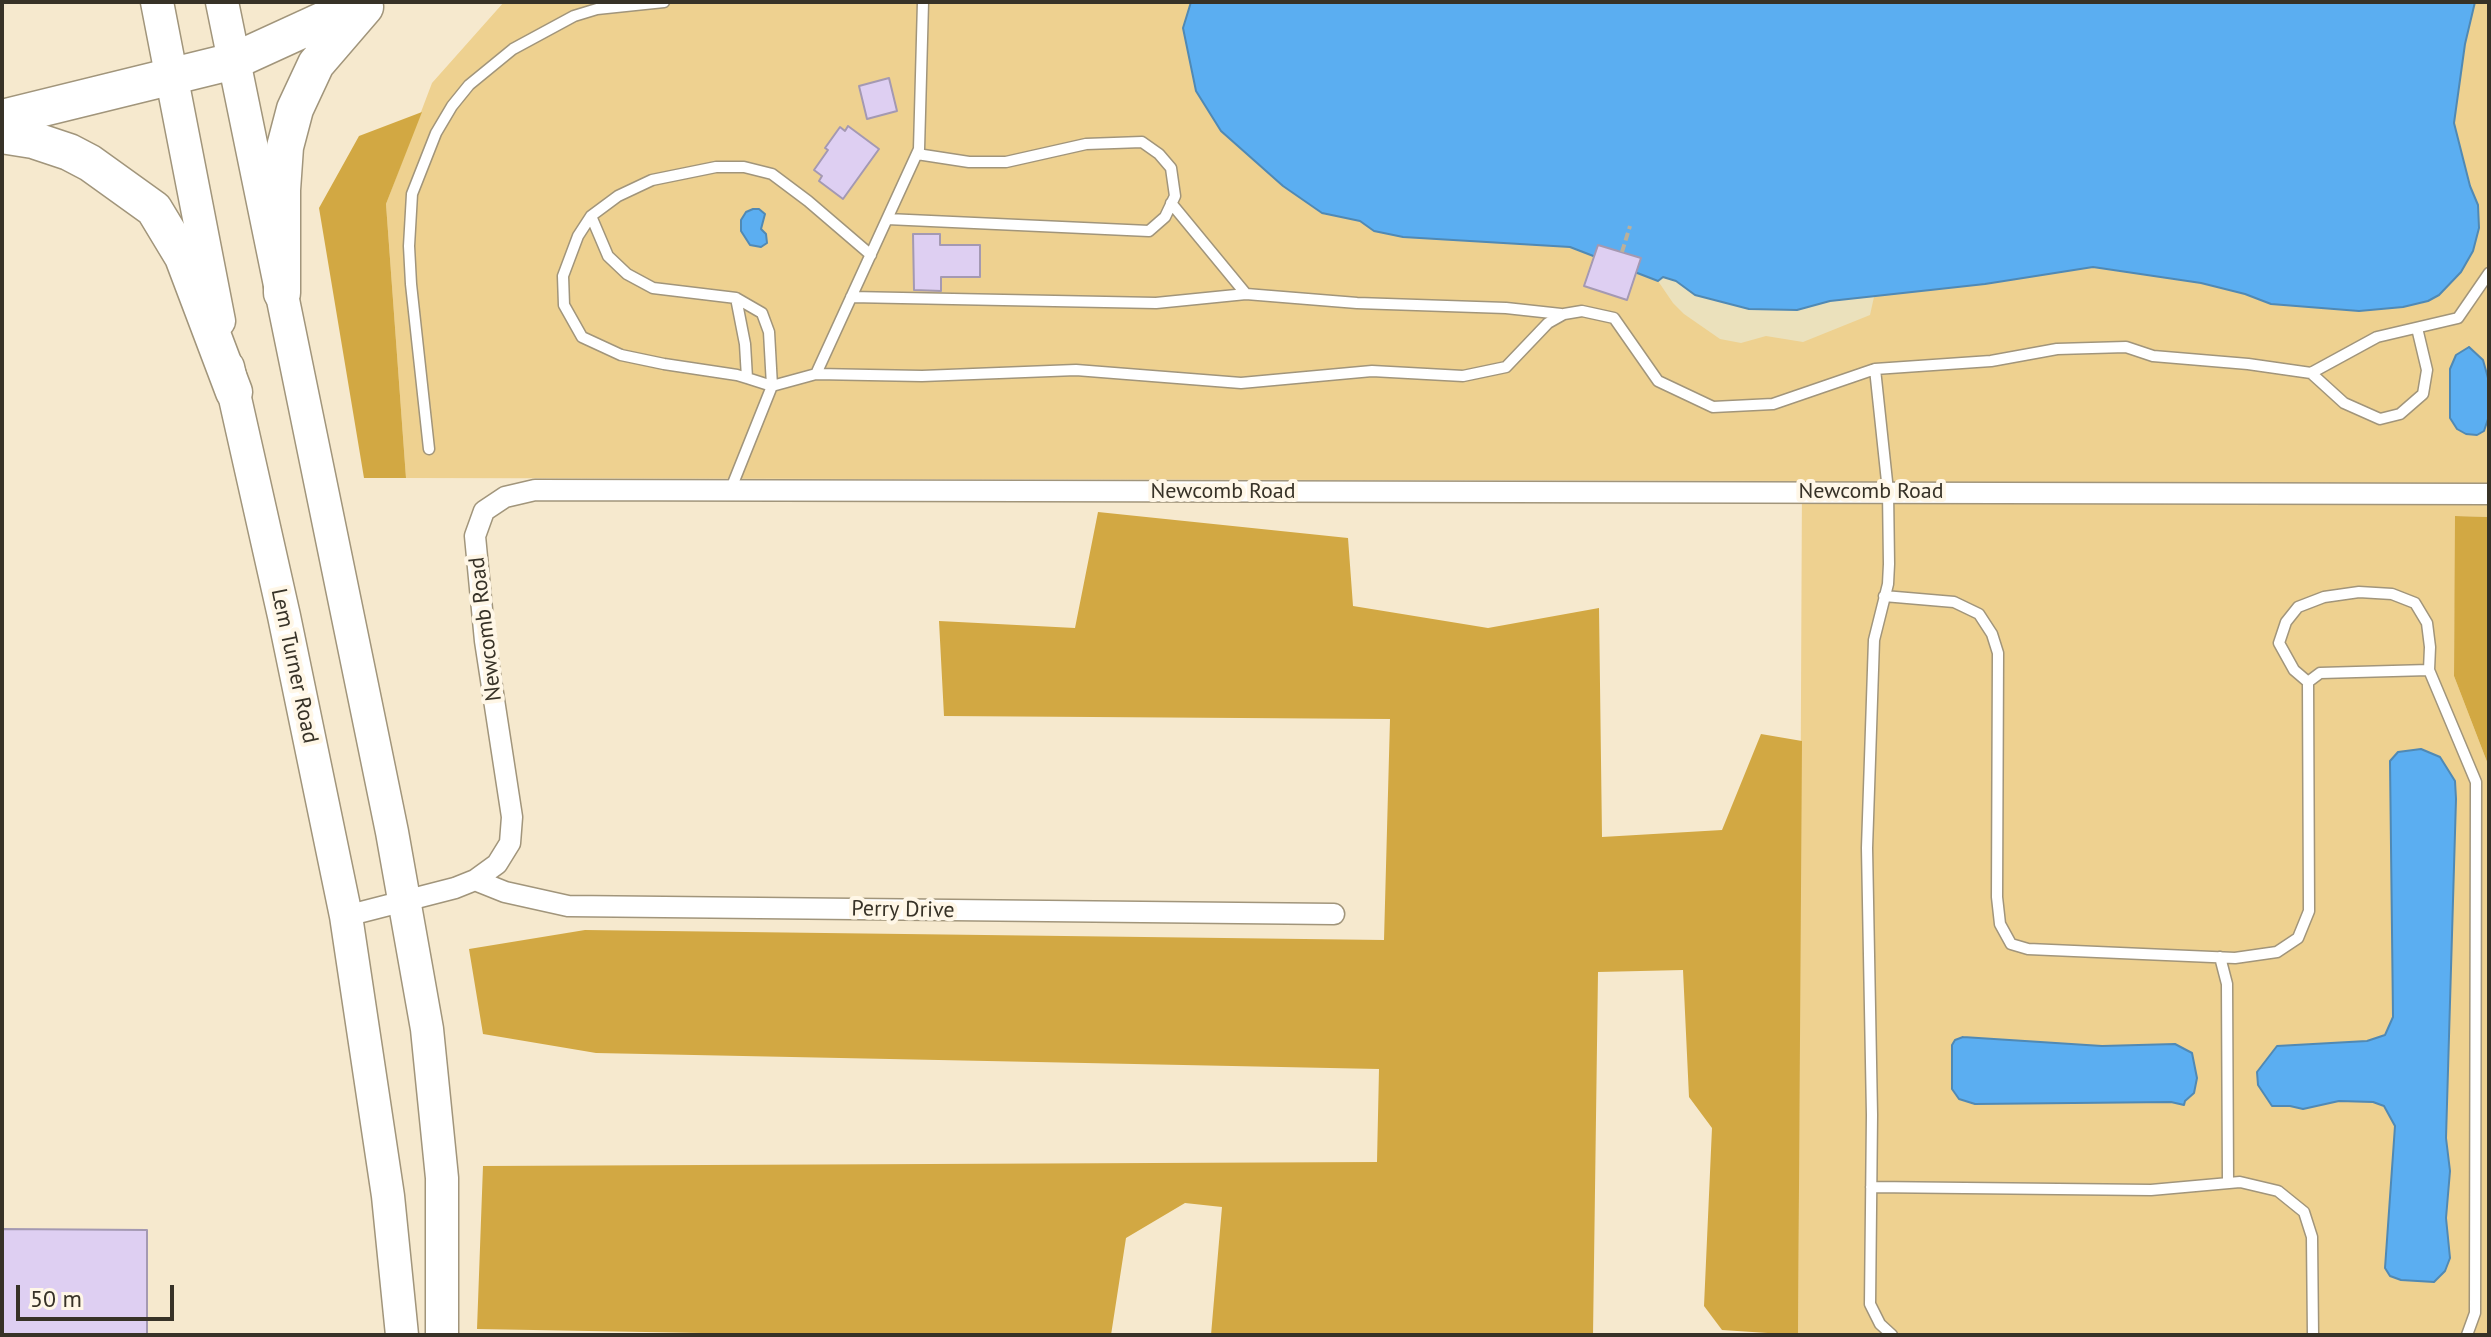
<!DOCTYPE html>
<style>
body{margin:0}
#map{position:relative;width:2491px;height:1337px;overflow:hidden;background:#f6e9ce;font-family:"PT Sans",sans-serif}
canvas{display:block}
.frame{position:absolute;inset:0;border:4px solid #373227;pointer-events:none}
.scale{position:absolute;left:16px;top:1285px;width:158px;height:36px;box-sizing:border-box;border:4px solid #373227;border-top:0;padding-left:10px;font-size:24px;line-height:28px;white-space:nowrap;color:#373227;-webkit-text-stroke:6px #fff7e7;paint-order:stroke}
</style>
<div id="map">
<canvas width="2491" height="1337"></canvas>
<div class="frame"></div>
<div class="scale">50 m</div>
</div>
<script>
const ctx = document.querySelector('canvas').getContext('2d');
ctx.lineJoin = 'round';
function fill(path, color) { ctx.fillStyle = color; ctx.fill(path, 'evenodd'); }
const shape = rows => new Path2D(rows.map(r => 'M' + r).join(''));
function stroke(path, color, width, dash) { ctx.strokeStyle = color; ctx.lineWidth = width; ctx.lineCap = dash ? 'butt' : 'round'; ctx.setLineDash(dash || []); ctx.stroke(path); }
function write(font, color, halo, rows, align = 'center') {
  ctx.font = font + ' "PT Sans",sans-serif'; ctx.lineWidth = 8; ctx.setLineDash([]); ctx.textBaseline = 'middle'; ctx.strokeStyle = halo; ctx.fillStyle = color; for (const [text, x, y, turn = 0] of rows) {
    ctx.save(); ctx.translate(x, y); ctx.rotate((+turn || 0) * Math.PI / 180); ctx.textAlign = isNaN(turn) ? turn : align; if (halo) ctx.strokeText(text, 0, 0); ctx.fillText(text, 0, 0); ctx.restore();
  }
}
const green = shape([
 [504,2,2489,2,2489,517,2456,516,2454,676,2489,767,2489,1335,1798,1335,1802,481,406,478,386,204,432,83]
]);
const forest = shape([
 [422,112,386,204,406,478,364,478,319,208,359,136],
 [1098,512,1348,538,1353,606,1488,628,1599,608,1602,837,1722,830,1761,734,1802,741,1798,1335,1722,1330,1704,1306,1712,1128,1689,1097,1683,970,1598,972,1593,1335,1211,1335,1222,1207,1185,1203,1126,1238,1111,1335,814,1335,477,1329,483,1166,1377,1162,1379,1069,596,1053,483,1034,469,949,585,930,1384,940,1390,719,944,716,939,621,1075,628],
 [2455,516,2489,517,2489,767,2454,676]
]);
const sand = shape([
 [1663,277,1676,281,1695,295,1749,309,1797,310,1830,301,1874,297,1870,315,1803,342,1766,336,1741,343,1720,339,1684,314,1673,303,1658,281]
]);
const water = shape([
 [1191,2,2475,2,2465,44,2454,123,2470,186,2478,205,2479,228,2473,251,2461,272,2439,295,2428,301,2403,307,2359,311,2271,304,2245,294,2201,283,2093,267,1985,284,1830,301,1797,310,1749,309,1695,295,1676,281,1663,277,1658,281,1570,247,1403,237,1374,231,1360,221,1322,213,1283,186,1221,131,1196,91,1183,28,1191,2],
 [753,209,759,209,765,214,761,229,766,234,767,243,761,247,750,245,741,231,741,220,746,212,753,209],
 [2469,347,2483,360,2488,378,2488,419,2484,431,2477,435,2466,434,2457,429,2450,418,2450,369,2456,355,2469,347],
 [2421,749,2440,757,2455,781,2456,799,2446,1138,2450,1171,2446,1218,2450,1258,2445,1271,2434,1282,2401,1280,2390,1276,2385,1268,2395,1126,2384,1106,2373,1102,2339,1101,2303,1109,2290,1106,2272,1106,2258,1085,2257,1072,2277,1046,2367,1041,2385,1035,2393,1017,2390,761,2398,752,2421,749],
 [1963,1037,2102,1046,2175,1044,2192,1053,2197,1078,2194,1093,2185,1101,2184,1105,2171,1102,1975,1104,1959,1099,1952,1089,1952,1045,1955,1040,1963,1037]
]);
const building = shape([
 [889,78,897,111,867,119,859,86,889,78],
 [848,126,879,149,843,199,819,181,822,176,814,170,828,150,825,148,840,127,845,131,848,126],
 [913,234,940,234,940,245,980,245,980,277,941,277,941,291,914,290,913,234],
 [1598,245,1641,258,1627,300,1584,286,1598,245],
 [2,1229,147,1230,147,1335,2,1335,2,1229]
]);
const path = shape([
 [1622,252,1630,226]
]);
const lane = shape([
 [1171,203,1246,294,1357,303,1506,308,1561,314],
 [591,216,608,256,627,274,653,288,736,298],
 [887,219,1149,231,1165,217,1175,196,1171,168,1159,154,1142,142,1086,144,1006,162,969,162,917,154],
 [851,297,1156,303,1246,294],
 [1875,369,1888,491,1889,564,1888,584,1874,640,1867,848,1872,1115,1870,1304,1880,1324,1892,1335],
 [2311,373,2344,403,2380,419,2400,414,2423,394,2427,370,2417,328],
 [816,374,922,376,1076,370,1241,383,1372,371,1463,376,1506,367,1548,323,1564,314,1582,311,1614,318,1658,381,1713,407,1773,404,1875,369,1991,361,2057,349,2126,347,2153,356,2248,364,2311,373,2377,337,2458,318,2489,273],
 [747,378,745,344,736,298,762,313,769,332,772,386,747,378,737,375,664,364,621,355,582,337,564,305,563,276,578,236,591,216,618,196,652,180,716,167,744,167,772,174,808,201,871,255],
 [429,449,411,284,409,246,412,194,436,133,452,106,469,85,513,49,574,16,597,9,664,2],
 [730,491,772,386,816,374,919,149,923,2],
 [1884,596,1954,602,1979,614,1992,634,1998,653,1997,897,2000,924,2011,944,2028,949,2235,958,2277,952,2298,938,2309,911,2308,682,2320,673,2429,670,2476,782,2475,1313,2467,1335],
 [2308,682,2294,670,2279,643,2286,622,2298,607,2324,597,2359,592,2392,594,2415,603,2427,623,2430,647,2429,670],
 [2220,957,2227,984,2228,1183],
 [1871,1187,2151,1190,2240,1182,2278,1191,2304,1212,2312,1237,2313,1335]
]);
const street = shape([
 [475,880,505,892,568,906,1334,914],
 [346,916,455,888,475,880,497,864,510,843,512,817,485,641,475,536,484,511,505,497,535,490,2489,494]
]);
const primary = shape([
 [157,2,219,321],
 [222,2,392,832,427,1029,442,1178,442,1335],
 [228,367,284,616,346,916,388,1196,402,1335]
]);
const highway = shape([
 [2,118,234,61,363,2],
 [2,135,33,140,69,152,90,163,154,209,183,257,234,392],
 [282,293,282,190,285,147,295,109,316,64,365,7]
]);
const streetNames = [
 ["Newcomb Road",1223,492],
 ["Newcomb Road",1871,492],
 ["Newcomb Road",486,629,-97],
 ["Lem Turner Road",294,666,78],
 ["Perry Drive",903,910,1]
];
fill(green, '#eed190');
fill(forest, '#d2a843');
fill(sand, '#ebe1bc');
fill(water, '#5baef1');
stroke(water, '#5089b4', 2);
fill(building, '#decff2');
stroke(building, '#a499b2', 2);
stroke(lane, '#a1957b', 13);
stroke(street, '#a1957b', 23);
stroke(primary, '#a1957b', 35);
stroke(highway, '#a1957b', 39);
stroke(path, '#bbb09a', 4, [8, 4]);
stroke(lane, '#fff', 10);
stroke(street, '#fff', 20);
stroke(primary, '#fff', 32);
stroke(highway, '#fff', 36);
write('22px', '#373227', '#fff7e7', streetNames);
</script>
